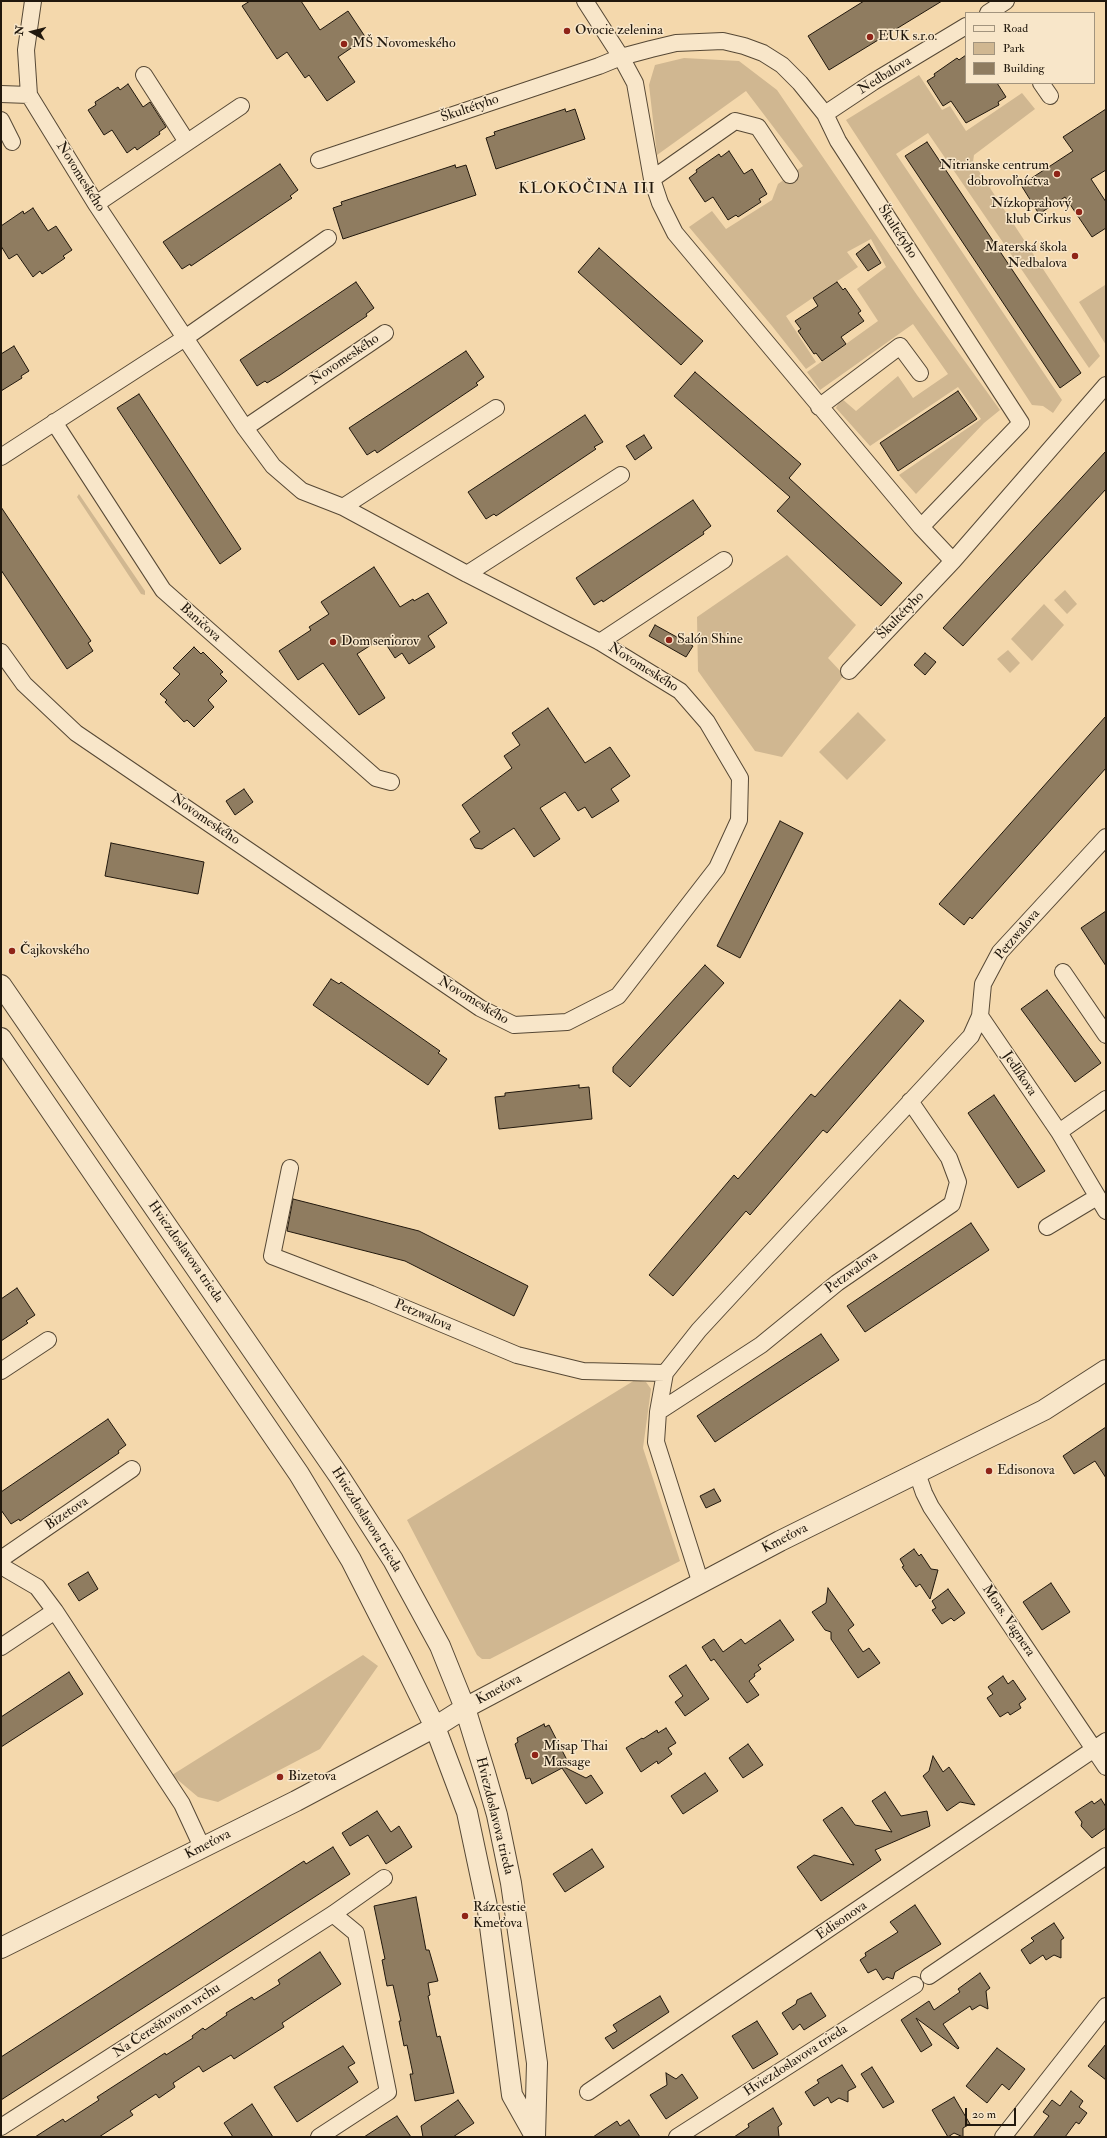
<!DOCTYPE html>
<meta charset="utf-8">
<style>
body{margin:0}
#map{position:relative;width:1107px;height:2138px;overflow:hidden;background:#f4d8ac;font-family:"IM FELL Double Pica",serif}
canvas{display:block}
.frame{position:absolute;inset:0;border:2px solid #21180d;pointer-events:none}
.legend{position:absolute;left:965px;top:12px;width:130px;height:72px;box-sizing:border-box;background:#f8e6c9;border:1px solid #a2947e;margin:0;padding:5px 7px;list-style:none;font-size:12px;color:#21180d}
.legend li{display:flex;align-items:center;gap:8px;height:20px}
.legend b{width:20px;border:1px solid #a2947e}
.north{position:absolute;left:12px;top:12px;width:40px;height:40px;-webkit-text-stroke:3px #f8e6c9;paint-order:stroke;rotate:277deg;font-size:11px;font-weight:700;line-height:16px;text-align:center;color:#21180d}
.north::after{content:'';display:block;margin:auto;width:14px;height:18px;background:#21180d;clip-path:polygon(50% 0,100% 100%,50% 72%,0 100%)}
.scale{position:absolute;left:965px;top:2108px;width:51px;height:18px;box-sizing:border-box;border:2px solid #21180d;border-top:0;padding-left:5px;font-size:12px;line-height:14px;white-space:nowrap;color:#21180d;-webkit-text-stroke:3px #f8e6c9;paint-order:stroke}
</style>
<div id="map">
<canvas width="1107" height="2138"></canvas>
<div class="frame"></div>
<ul class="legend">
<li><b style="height:5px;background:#f8e6c9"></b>Road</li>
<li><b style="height:11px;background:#d0b791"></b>Park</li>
<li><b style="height:11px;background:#8f7c60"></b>Building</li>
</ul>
<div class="north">N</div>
<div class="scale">20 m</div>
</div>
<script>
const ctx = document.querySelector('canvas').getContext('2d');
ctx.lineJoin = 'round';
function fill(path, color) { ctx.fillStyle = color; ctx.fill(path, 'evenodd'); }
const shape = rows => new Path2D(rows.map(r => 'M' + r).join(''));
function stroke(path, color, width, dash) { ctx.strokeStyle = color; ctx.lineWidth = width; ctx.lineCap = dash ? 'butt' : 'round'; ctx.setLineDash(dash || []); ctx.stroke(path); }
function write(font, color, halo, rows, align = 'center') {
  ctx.font = font + ' "IM FELL Double Pica",serif'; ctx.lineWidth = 3; ctx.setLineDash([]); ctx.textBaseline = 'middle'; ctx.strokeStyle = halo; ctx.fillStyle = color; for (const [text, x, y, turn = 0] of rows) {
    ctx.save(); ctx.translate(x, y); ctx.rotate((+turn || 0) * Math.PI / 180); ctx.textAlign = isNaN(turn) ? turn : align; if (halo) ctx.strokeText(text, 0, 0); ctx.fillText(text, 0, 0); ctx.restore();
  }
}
const green = shape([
 [684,58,739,61,777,90,917,295,1000,410,984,423,916,494,899,475,981,419,958,387,870,446,836,408,841,398,856,411,898,376,913,398,948,374,913,324,820,390,807,372,878,321,857,289,886,267,871,239,847,252,858,267,786,316,816,362,806,369,772,326,689,227,712,211,726,229,772,200,778,184,803,166,746,91,657,155,649,85,655,65],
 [919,75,942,110,950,106,966,131,1022,93,1035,109,974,155,973,162,1100,356,1089,368,928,133,896,154,1062,400,1053,413,1043,406,1032,405,846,120],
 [1105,285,1106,286,1106,345,1079,302],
 [79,494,145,591,145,595,141,594,77,497],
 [787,555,856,625,828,658,844,675,782,757,755,751,698,671,697,617],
 [1065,590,1077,604,1067,614,1054,600],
 [1044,604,1064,625,1032,661,1011,639],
 [1008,650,1020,663,1010,673,997,659],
 [858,712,886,740,847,780,819,752],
 [635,1380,646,1382,651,1389,643,1448,680,1561,490,1659,482,1659,477,1655,407,1520],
 [363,1655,378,1666,320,1749,218,1802,198,1797,172,1775]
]);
const building = shape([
 [250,1,301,1,320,30,348,11,366,38,338,57,355,82,327,101,309,75,305,78,287,52,277,59,242,6,250,1],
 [864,1,942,1,829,70,808,36,864,1],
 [966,55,966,83,997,83,1006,97,998,102,999,105,966,123,951,101,943,106,927,81,935,76,934,74,957,58,959,60,966,55],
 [128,84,143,107,150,102,166,127,159,132,160,134,137,150,135,147,127,153,112,130,104,135,88,110,96,105,95,102,106,95,118,87,120,90,128,84],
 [565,109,566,112,575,109,585,139,496,169,486,138,495,135,494,132,565,109],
 [1106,109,1106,170,1091,179,1106,202,1106,228,1092,237,1065,197,1039,214,1021,185,1073,151,1063,137,1106,109],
 [927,142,1081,373,1060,388,905,156,927,142],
 [729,151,744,174,752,169,767,194,759,199,761,202,738,217,736,215,728,220,713,197,705,202,689,178,697,172,696,170,719,154,721,157,729,151],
 [280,164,298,190,290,196,292,198,191,266,190,264,182,269,163,242,280,164],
 [455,165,456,168,466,165,476,195,343,239,333,208,342,205,341,202,455,165],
 [33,208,48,231,56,226,72,250,63,256,65,258,42,274,40,271,33,277,17,254,9,259,1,246,1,226,23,211,24,214,33,208],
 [869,244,881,263,868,271,856,254,869,244],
 [599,248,703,341,681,365,578,272,599,248],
 [356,282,374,308,366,314,367,316,280,375,267,383,265,381,257,386,240,360,356,282],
 [837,282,843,290,845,288,861,311,858,313,864,321,841,337,846,344,822,361,816,353,814,354,798,331,801,329,795,321,818,306,813,298,837,282],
 [14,346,29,371,21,376,22,378,1,391,1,354,14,346],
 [466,351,484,377,476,383,478,385,377,453,375,450,367,455,349,428,466,351],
 [695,372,801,464,789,478,902,583,881,606,777,511,790,497,674,396,695,372],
 [958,391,977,419,898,471,880,443,958,391],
 [139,394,241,549,220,564,117,408,139,394],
 [585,415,603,442,594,447,596,449,496,516,494,514,486,519,468,492,585,415],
 [644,435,652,448,635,460,626,446,644,435],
 [1106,451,1106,489,963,646,943,628,1106,451],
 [693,500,711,526,703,532,704,534,603,602,602,600,594,605,576,578,693,500],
 [1,507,91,641,88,643,93,651,67,669,1,570,1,507],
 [374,567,400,607,413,599,414,601,428,593,447,623,428,636,435,647,409,664,402,653,395,658,382,638,357,654,385,698,359,715,323,663,298,680,279,651,311,630,309,627,329,614,321,602,374,567],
 [655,625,693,646,686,657,649,636,655,625],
 [194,647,201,654,203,652,223,672,220,674,227,681,208,700,214,707,194,727,187,720,184,722,165,702,167,700,160,694,180,674,173,668,194,647],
 [925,653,936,662,925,675,914,665,925,653],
 [548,708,585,763,610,747,630,776,611,789,619,801,592,818,585,807,578,811,565,792,540,808,560,839,534,857,514,828,482,849,475,848,470,839,480,832,462,805,512,768,504,756,520,745,512,733,548,708],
 [1106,716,1106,768,972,919,970,917,964,925,939,904,1106,716],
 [244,789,253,802,235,815,226,801,244,789],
 [780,821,803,833,740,958,717,946,780,821],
 [111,843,204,862,198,894,105,876,111,843],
 [1106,911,1106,966,1081,928,1106,911],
 [705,965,724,983,630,1087,613,1072,613,1067,705,965],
 [331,979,339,984,341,982,440,1051,438,1053,447,1059,428,1085,313,1005,331,979],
 [1047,990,1101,1063,1075,1082,1021,1009,1047,990],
 [900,1000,924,1021,827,1133,823,1130,750,1215,746,1211,673,1296,649,1275,734,1175,738,1179,811,1094,815,1097,900,1000],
 [579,1085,579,1088,589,1087,592,1119,499,1129,495,1097,505,1096,505,1093,579,1085],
 [994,1095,1045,1171,1018,1188,968,1113,994,1095],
 [293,1199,419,1231,528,1286,514,1316,405,1261,287,1231,293,1199],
 [971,1223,989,1250,865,1332,847,1306,971,1223],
 [17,1288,35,1315,26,1321,28,1323,1,1341,1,1299,17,1288],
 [821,1334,839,1360,715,1442,697,1416,821,1334],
 [108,1419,126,1445,118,1451,119,1453,20,1521,19,1519,11,1524,1,1510,1,1492,108,1419],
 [1106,1427,1106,1478,1095,1461,1074,1474,1063,1456,1106,1427],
 [714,1489,721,1501,706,1508,700,1496,714,1489],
 [914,1549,919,1556,921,1554,931,1569,938,1570,930,1599,920,1584,916,1587,902,1567,904,1566,900,1559,914,1549],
 [88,1572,98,1589,79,1601,68,1584,88,1572],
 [1051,1583,1070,1612,1042,1630,1023,1602,1051,1583],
 [828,1588,854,1625,848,1630,863,1652,869,1648,880,1663,858,1678,831,1639,831,1632,825,1630,812,1612,826,1603,828,1588],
 [948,1589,965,1613,954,1621,951,1618,942,1624,932,1610,936,1608,932,1601,948,1589],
 [780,1620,794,1640,758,1665,761,1669,754,1674,755,1676,749,1681,759,1695,747,1703,714,1659,711,1661,702,1647,714,1639,723,1652,741,1639,745,1644,780,1620],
 [686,1665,709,1699,685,1716,675,1702,683,1696,669,1676,686,1665],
 [69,1672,83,1694,1,1747,1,1717,69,1672],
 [1003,1676,1008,1684,1013,1680,1026,1699,1019,1704,1021,1708,1010,1715,1008,1712,1000,1717,987,1698,993,1694,988,1687,1003,1676],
 [544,1724,545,1727,549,1725,569,1764,564,1767,586,1778,591,1775,603,1793,586,1804,562,1768,532,1784,530,1778,526,1779,515,1744,518,1742,517,1738,544,1724],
 [666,1728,676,1743,668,1748,672,1754,658,1764,657,1761,641,1772,626,1748,642,1738,643,1739,657,1730,658,1733,666,1728],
 [748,1744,763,1765,743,1778,729,1758,748,1744],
 [933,1756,943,1772,949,1767,975,1805,960,1802,947,1811,923,1776,929,1771,933,1756],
 [705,1773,718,1791,683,1814,671,1796,705,1773],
 [885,1792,901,1816,927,1811,930,1826,875,1850,881,1860,821,1901,797,1867,814,1855,854,1865,823,1820,842,1807,855,1825,892,1832,872,1801,885,1792],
 [1101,1799,1106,1807,1106,1828,1092,1838,1081,1826,1082,1822,1075,1812,1092,1801,1094,1804,1101,1799],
 [377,1811,391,1832,399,1826,412,1847,386,1864,368,1835,350,1846,342,1833,377,1811],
 [333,1847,350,1874,1,2100,1,2057,304,1861,306,1864,333,1847],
 [592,1849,604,1867,565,1892,553,1874,592,1849],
 [416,1897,426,1950,429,1950,438,1981,428,1983,430,1995,428,1996,437,2037,440,2036,454,2093,415,2101,410,2074,413,2074,407,2045,404,2046,399,2021,401,2021,393,1985,387,1986,382,1960,385,1959,374,1906,416,1897],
 [915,1905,941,1944,895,1972,893,1979,887,1977,883,1980,876,1969,868,1973,860,1960,866,1956,865,1953,898,1932,890,1922,915,1905],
 [1054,1923,1064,1938,1061,1940,1061,1958,1054,1955,1046,1960,1043,1955,1030,1964,1021,1950,1034,1941,1031,1938,1054,1923],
 [320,1952,341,1984,282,2023,284,2027,234,2059,231,2055,203,2072,199,2066,173,2083,175,2087,159,2098,156,2094,130,2111,133,2115,99,2137,35,2137,63,2119,65,2122,99,2100,97,2097,165,2053,166,2055,193,2038,192,2036,203,2028,205,2030,227,2015,226,2013,252,1997,254,2000,280,1984,278,1980,320,1952],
 [980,1973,990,1988,986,1991,988,2009,980,2005,972,2010,970,2006,943,2024,959,2048,958,2049,916,2018,932,2045,921,2052,901,2020,929,2001,934,2010,960,1992,958,1989,980,1973],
 [811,1993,826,2016,804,2030,800,2024,793,2030,782,2013,796,2004,797,2000,811,1993],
 [660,1996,669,2012,613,2049,605,2038,617,2031,613,2025,660,1996],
 [757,2021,778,2054,753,2069,732,2036,757,2021],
 [1106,2044,1106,2080,1088,2066,1106,2044],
 [343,2046,355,2063,348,2067,358,2082,297,2122,274,2087,343,2046],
 [997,2048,1025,2069,1009,2090,1002,2084,987,2103,966,2086,997,2048],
 [842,2065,856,2087,848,2091,848,2102,839,2098,831,2103,828,2097,814,2106,805,2092,819,2083,817,2080,842,2065],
 [872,2067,894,2102,883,2108,861,2074,872,2067],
 [666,2073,676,2079,682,2074,698,2098,666,2119,650,2095,667,2085,666,2073],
 [1071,2091,1083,2101,1079,2107,1087,2113,1079,2124,1076,2122,1065,2137,1033,2137,1049,2116,1043,2112,1052,2100,1060,2106,1071,2091],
 [954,2097,970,2124,963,2128,963,2137,954,2133,948,2137,932,2110,954,2097],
 [458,2100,474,2123,453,2137,423,2137,421,2126,458,2100],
 [252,2104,273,2137,233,2137,224,2123,252,2104],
 [773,2108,782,2124,778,2127,779,2137,734,2137,749,2127,748,2124,773,2108],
 [397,2116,411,2137,364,2137,384,2124,397,2116],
 [629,2120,640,2137,593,2137,617,2121,620,2126,629,2120]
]);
const minor = shape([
 [988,13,1006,1],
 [144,75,187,142],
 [1041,83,1050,96],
 [1,94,29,95],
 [825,114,873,82,966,26],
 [1,120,12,142],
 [319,160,599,66,621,57,651,49,676,43,723,41,744,46,763,53,782,65,800,83,825,114,838,141,1021,423,921,527,675,233,660,203,652,179,635,83,621,57,585,1],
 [652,179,735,121,758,127,790,175],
 [96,204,241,106],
 [819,407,900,346,920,373],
 [54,422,163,590,376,778,391,782],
 [245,428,385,333],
 [1,457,185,338,328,238],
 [343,507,496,408],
 [921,527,953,561,1106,385],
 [467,574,621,475],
 [600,642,724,560],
 [1,652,24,684,76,733,480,1008,514,1025,567,1022,618,996,717,868,739,820,740,778,707,722,680,691,600,642,467,574,343,507,302,491,273,466,245,428,96,204,29,95,26,50,33,1],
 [849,671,953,561],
 [1063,972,1106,1035],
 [980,1016,1059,1132,1106,1211],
 [1059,1132,1106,1099],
 [290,1168,272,1256,371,1294,517,1355,583,1371,665,1373],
 [1047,1227,1097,1197],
 [1,1371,48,1340],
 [658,1412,761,1345,837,1283,952,1204,958,1182,949,1158,910,1101],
 [917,1473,924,1493,931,1507,1106,1767],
 [1,1559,132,1469],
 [1,1566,37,1587,55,1611,182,1804,202,1847],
 [701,1584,656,1442,658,1412,665,1373,699,1330,971,1036,980,1016,983,984,1000,952,1106,837],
 [1,1647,55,1611],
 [929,1976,1106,1856],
 [588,2092,1106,1741],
 [1,2127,333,1914,384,1878],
 [319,2137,388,2092,356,1933,333,1914],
 [677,2137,915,1985],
 [1003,2137,1106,2006]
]);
const tertiary = shape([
 [1,985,339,1476,393,1560,440,1646,465,1708,485,1773,497,1815,511,1883,537,2063,535,2137],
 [1,1038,299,1474,351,1560,403,1662,435,1727,467,1812,488,1911,512,2095,535,2136],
 [1,1948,296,1801,435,1727,465,1708,780,1541,1044,1410,1106,1370]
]);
const markers = [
 [567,31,4,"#8f2418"],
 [870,37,4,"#8f2418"],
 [344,44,4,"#8f2418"],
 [1057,174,4,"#8f2418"],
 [1079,212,4,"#8f2418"],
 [1075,256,4,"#8f2418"],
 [669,640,4,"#8f2418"],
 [333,642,4,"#8f2418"],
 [12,951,4,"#8f2418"],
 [989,1471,4,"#8f2418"],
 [535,1755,4,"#8f2418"],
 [280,1777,4,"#8f2418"],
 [465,1916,4,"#8f2418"]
];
const poiNames = [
 ["Ovocie zelenina",575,31],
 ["EUK s.r.o.",878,37],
 ["MŠ Novomeského",352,44],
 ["Nitrianske centrum",1049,166,"right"],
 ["dobrovoľníctva",1049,182,"right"],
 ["Nízkoprahový",1071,204,"right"],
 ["klub Cirkus",1071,220,"right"],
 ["Materská škola",1067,248,"right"],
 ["Nedbalova",1067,264,"right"],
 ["Salón Shine",677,640],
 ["Dom seniorov",341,642],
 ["Čajkovského",20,951],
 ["Edisonova",997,1471],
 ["Misap Thai",543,1747],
 ["Massage",543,1763],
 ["Bizetova",288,1777],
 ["Rázcestie",473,1908],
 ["Kmeťova",473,1924]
];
const streetNames = [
 ["Nedbalova",885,76,-32],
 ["Škultétyho",470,109,-19],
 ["Novomeského",80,177,58],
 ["Škultétyho",897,232,57],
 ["Novomeského",345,360,-34],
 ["Škultétyho",901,616,-46],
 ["Baničova",200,623,42],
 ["Novomeského",643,668,32],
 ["Novomeského",205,820,34],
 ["Petzwalova",1018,935,-50],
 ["Novomeského",473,1001,31],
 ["Jedlíkova",1019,1074,56],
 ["Hviezdoslavova trieda",185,1252,55],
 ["Petzwalova",852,1273,-36],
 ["Petzwalova",423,1316,23],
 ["Bizetova",67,1514,-34],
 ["Hviezdoslavova trieda",366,1520,58],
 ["Kmeťova",785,1539,-27],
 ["Mons. Vagnera",1008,1621,56],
 ["Kmeťova",499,1690,-28],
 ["Hviezdoslavova trieda",494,1816,76],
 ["Kmeťova",208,1845,-27],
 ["Edisonova",842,1921,-34],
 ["Na Čerešňovom vrchu",167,2021,-33],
 ["Hviezdoslavova trieda",796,2061,-33]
];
const quarterNames = [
 ["KLOKOČINA III",587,190]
];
fill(green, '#d0b791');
fill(building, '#8f7c60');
stroke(building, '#21180d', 1);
stroke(minor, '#564835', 18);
stroke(tertiary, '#564835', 22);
stroke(minor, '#f8e6c9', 16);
stroke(tertiary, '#f8e6c9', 20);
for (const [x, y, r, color] of markers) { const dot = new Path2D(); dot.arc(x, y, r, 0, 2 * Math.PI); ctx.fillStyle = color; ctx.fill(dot); stroke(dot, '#f8e6c9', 1.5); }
write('14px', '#21180d', '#f8e6c9', poiNames, 'left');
write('14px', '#21180d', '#f8e6c9', streetNames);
ctx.letterSpacing = '1px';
write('16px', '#21180d', '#f8e6c9', quarterNames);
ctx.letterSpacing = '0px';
</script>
